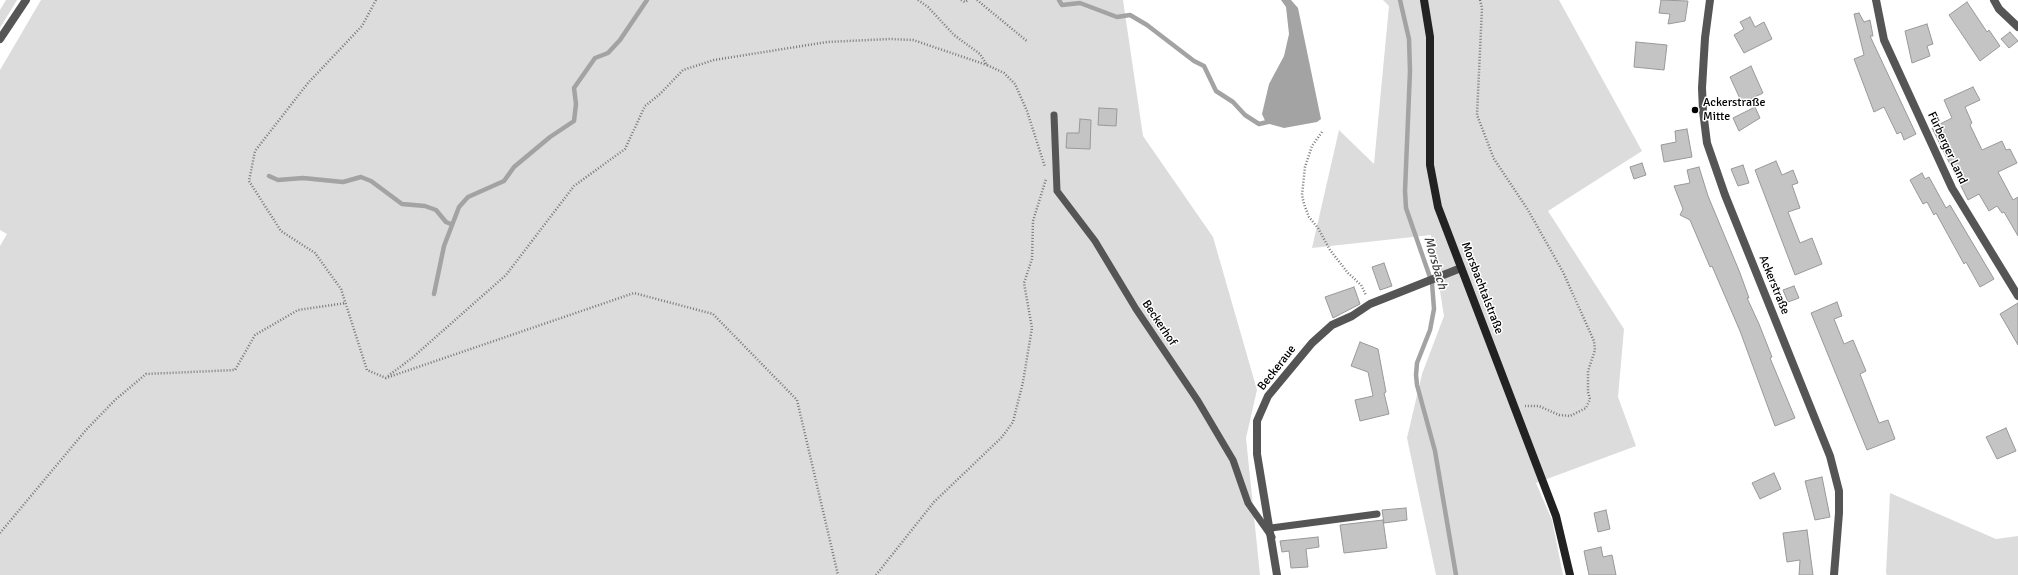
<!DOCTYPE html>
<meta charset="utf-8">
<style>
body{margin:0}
canvas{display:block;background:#fff}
</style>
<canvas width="2018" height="575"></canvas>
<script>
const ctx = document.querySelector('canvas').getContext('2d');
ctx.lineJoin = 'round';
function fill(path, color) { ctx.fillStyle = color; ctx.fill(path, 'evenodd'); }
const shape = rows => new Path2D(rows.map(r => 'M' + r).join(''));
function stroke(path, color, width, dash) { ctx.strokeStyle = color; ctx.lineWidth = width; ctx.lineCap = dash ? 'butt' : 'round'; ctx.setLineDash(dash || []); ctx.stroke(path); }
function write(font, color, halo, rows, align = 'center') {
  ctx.font = font + ' Signika,sans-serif'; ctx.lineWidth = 3; ctx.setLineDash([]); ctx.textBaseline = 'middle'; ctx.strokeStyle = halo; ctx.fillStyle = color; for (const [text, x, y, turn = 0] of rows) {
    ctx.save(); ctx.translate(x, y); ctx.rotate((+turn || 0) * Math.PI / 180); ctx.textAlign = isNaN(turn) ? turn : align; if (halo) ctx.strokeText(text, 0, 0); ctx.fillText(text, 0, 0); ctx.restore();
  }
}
const green = shape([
 [6,0,17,0,0,28,0,10],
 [41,0,1123,0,1143,136,1213,237,1257,390,1246,438,1260,575,0,575,0,246,7,234,0,230,0,70],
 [1383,0,1559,0,1642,151,1548,211,1624,329,1618,397,1636,446,1536,483,1552,520,1563,575,1436,575,1407,438,1422,374,1444,316,1431,235,1312,248,1339,130,1374,164,1389,6],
 [1890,493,1996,539,2018,536,2018,575,1887,575,1886,573]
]);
const water = shape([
 [1281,0,1291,0,1298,8,1321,119,1317,122,1284,128,1266,123,1262,114,1269,84,1284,56,1289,34,1286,7]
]);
const stream = shape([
 [1059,0,1062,5,1080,3,1117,17,1130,15,1147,25,1194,61,1204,66,1216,91,1233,102,1245,115,1259,124,1272,121],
 [1400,0,1409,39,1410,71,1405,191,1406,208,1432,283,1434,309,1430,330,1417,363,1416,375,1417,385,1435,451,1456,575],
 [269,176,278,180,303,178,343,182,361,177,371,181,402,204,425,206,436,210,446,222,451,224],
 [434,294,444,246,459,207,468,197,504,181,514,167,550,137,574,121,576,104,574,88,595,58,608,53,620,40,647,0]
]);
const building = shape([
 [1661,0,1688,1,1685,21,1668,24,1670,14,1659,13,1661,0],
 [1967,2,1987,32,1989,30,2000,46,1980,61,1949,15,1967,2],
 [1859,13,1864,22,1870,20,1873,36,1870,36,1916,134,1904,140,1901,132,1897,134,1884,107,1874,112,1854,59,1864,55,1854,14,1859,13],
 [1750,17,1755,27,1764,22,1772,39,1744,53,1734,35,1744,29,1740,22,1750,17],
 [1927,24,1933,44,1927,46,1930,56,1912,63,1905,31,1927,24],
 [2010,32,2018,41,2009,48,2001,39,2010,32],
 [1636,42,1667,45,1664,70,1634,67,1636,42],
 [1751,66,1763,93,1742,103,1730,77,1751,66],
 [1973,87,1980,100,1965,107,1972,123,1970,125,1982,150,2002,141,2006,150,2010,149,2017,163,1998,172,2013,200,2018,197,2018,236,2004,212,2002,213,1997,206,1989,211,1979,194,1968,200,1932,128,1952,118,1944,100,1973,87],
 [1755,107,1760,118,1739,131,1733,118,1755,107],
 [1099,108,1117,109,1116,126,1098,125,1099,108],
 [1080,119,1091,120,1090,149,1066,148,1067,133,1079,133,1080,119],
 [1687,129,1692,157,1664,162,1661,145,1676,142,1675,131,1687,129],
 [1776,161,1782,175,1793,170,1798,183,1792,185,1800,208,1788,212,1800,243,1812,238,1822,264,1795,275,1755,170,1776,161],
 [1642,163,1646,175,1634,179,1630,167,1642,163],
 [1743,165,1749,183,1738,186,1731,169,1743,165],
 [1699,167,1708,196,1740,273,1749,298,1747,298,1759,324,1772,357,1770,358,1795,418,1775,426,1740,331,1712,266,1710,267,1690,220,1680,215,1683,209,1674,186,1690,183,1687,170,1699,167],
 [1922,173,1925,179,1929,177,1946,208,1950,205,1994,279,1980,287,1966,262,1964,264,1936,213,1934,215,1927,202,1923,204,1910,180,1922,173],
 [1384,263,1392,286,1380,290,1372,267,1384,263],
 [1794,286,1799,298,1788,302,1783,290,1794,286],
 [1354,287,1360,304,1333,318,1325,297,1354,287],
 [1837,302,1842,316,1834,319,1844,344,1853,340,1866,371,1860,374,1879,423,1888,420,1895,439,1867,450,1811,313,1837,302],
 [2018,303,2018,345,2000,314,2018,303],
 [1360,342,1378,349,1386,392,1384,393,1389,414,1360,421,1355,400,1373,396,1368,372,1351,366,1360,342],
 [2006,428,2016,451,1997,459,1986,437,2006,428],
 [1774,473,1781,489,1760,499,1752,483,1774,473],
 [1822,477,1830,517,1815,520,1805,481,1822,477],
 [1406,508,1407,520,1384,523,1382,510,1406,508],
 [1606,510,1610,529,1598,532,1594,513,1606,510],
 [1383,520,1387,548,1344,553,1340,525,1383,520],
 [1807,530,1813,575,1799,575,1800,560,1787,562,1783,533,1807,530],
 [1318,537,1319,547,1306,549,1308,567,1291,568,1289,551,1282,552,1280,541,1318,537],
 [1601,547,1603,557,1612,555,1616,575,1589,575,1584,551,1601,547]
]);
const path = shape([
 [376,0,362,26,308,83,255,151,249,181,281,231,315,253,341,289,367,370,386,378,634,293,713,314,797,400,838,575],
 [918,0,928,7,954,35,980,54,987,65,1004,73,1015,84,1027,111,1045,167],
 [961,0,965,2,968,0],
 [977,0,1028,42],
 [1480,0,1482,8,1477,115,1494,159,1528,210,1563,272,1594,341,1595,350,1588,371,1588,392,1590,399,1586,408,1570,416,1559,415,1539,406,1525,406],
 [1322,132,1312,146,1305,167,1302,195,1304,204,1309,217,1318,228,1330,250,1348,273,1361,285,1366,295],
 [388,376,412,358,506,275,574,186,625,149,645,106,660,94,683,70,714,60,827,42,890,39,913,40,987,65],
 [0,533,86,430,115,400,146,374,235,370,255,335,298,310,346,303],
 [876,575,934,502,1002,437,1013,422,1023,382,1032,328,1024,283,1032,259,1033,221,1046,179]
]);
const service = shape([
 [1054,115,1057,191,1095,241,1136,309,1198,401,1233,460,1248,503,1272,537],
 [1271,528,1377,514]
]);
const minor = shape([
 [1710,0,1705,38,1702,88,1703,111,1707,143,1725,195,1830,456,1839,491,1839,513,1834,575],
 [1876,0,1884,40,1952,188,2018,296],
 [1994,0,1999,9,2018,27],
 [1277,575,1257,454,1257,421,1268,396,1312,343,1332,325,1352,316,1370,304,1461,268]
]);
const tertiary = shape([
 [0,39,26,0]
]);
const secondary = shape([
 [1424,0,1430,37,1430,165,1438,207,1556,516,1570,575]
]);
const markers = [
 [1695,110,4,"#000"]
];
const poiNames = [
 ["Ackerstraße",1703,103],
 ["Mitte",1703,117]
];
const streetNames = [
 ["Fürberger Land",1947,148,65],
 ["Ackerstraße",1774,285,68],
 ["Morsbachtalstraße",1482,288,69],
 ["Beckerhof",1159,323,56],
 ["Beckeraue",1277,368,-52]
];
const waterNames = [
 ["Morsbach",1435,263,74]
];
fill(green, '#dcdcdc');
fill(water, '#a3a3a3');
stroke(stream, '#a3a3a3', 4.5);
fill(building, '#c4c4c4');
stroke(building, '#999', 1);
stroke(path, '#777', 2.5, [1, 2]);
stroke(service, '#555', 7);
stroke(minor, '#555', 8);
stroke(tertiary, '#555', 8);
stroke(secondary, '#222', 8);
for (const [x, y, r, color] of markers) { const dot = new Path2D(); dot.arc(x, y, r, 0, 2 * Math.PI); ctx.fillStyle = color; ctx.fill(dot); stroke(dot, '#fff', 1.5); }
write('12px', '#000', '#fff', poiNames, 'left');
write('12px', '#000', '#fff', streetNames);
write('italic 13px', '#444', '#fff', waterNames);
</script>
